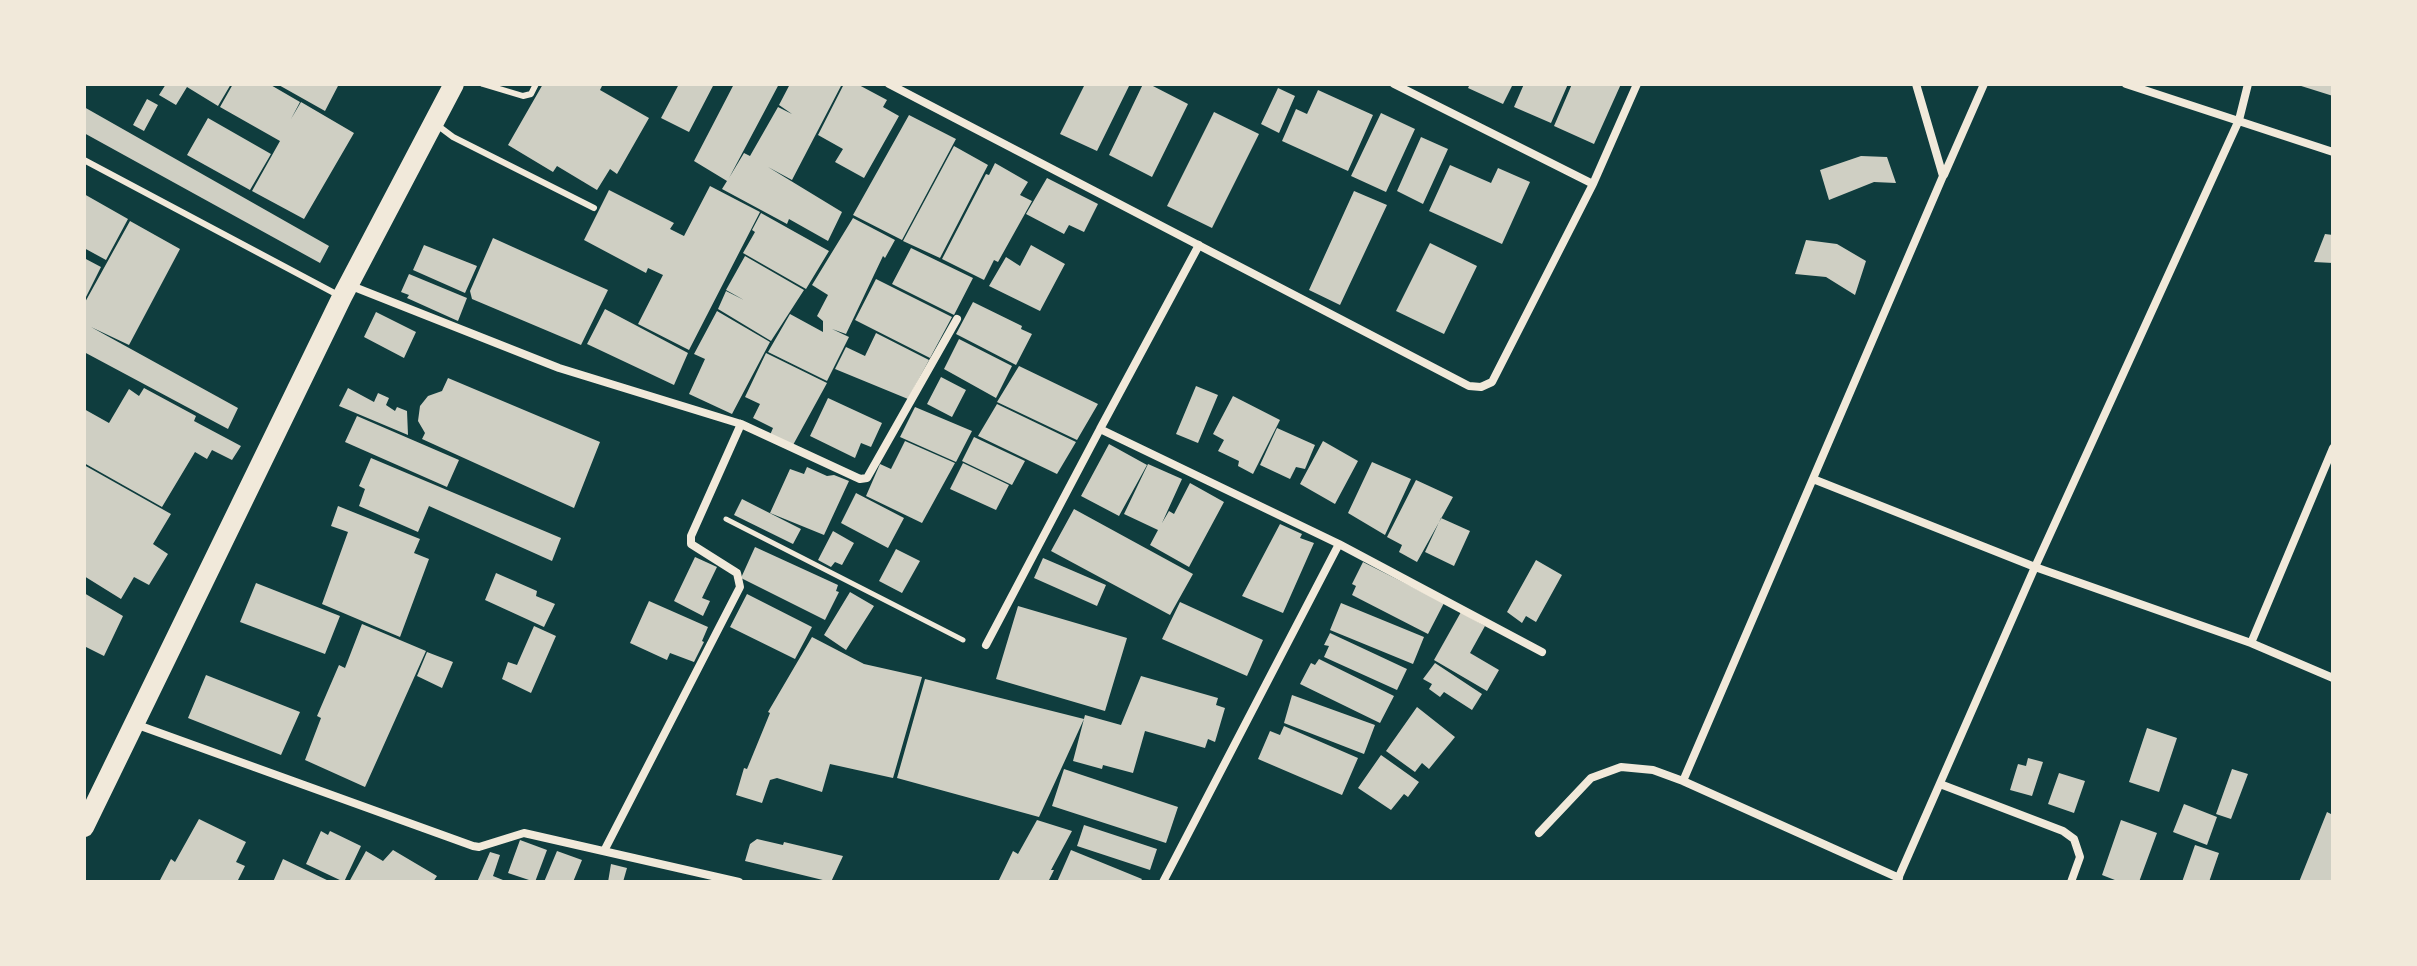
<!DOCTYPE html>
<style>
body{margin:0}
#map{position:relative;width:2417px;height:966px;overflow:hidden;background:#0f3d3e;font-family:"Playfair Display",serif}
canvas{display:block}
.frame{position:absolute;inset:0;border:86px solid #f1e9da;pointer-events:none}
</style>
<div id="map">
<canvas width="2417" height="966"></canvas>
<div class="frame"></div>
</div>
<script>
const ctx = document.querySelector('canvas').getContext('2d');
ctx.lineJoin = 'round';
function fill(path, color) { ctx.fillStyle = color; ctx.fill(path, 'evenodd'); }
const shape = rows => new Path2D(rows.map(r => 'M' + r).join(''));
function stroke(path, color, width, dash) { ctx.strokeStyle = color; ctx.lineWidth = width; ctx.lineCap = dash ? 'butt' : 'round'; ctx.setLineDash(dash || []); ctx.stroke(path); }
const building = shape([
 [166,84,231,84,218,106,187,87,176,105,159,95],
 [233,84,269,84,300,102,291,119,301,102,354,133,304,219,252,191,280,141,220,107],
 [277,84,339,84,325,111],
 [543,84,598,84,602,86,600,90,649,118,617,174,610,169,597,190,557,166,553,172,508,145],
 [679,84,714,84,689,132,661,118],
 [734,84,779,84,729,178,744,153,750,156,778,107,792,114,779,105,790,84,842,84,792,180,768,167,842,212,828,241,789,219,787,224,722,189,727,181,694,161],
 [844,84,857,84,887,100,883,107,899,116,864,178,835,162,843,149,818,135],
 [1085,84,1130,84,1097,151,1060,134],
 [1143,84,1149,84,1188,104,1152,177,1109,155],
 [1470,84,1513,84,1503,104,1468,88],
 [1524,84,1568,84,1551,123,1514,107],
 [1572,84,1621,84,1594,144,1554,126],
 [2298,84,2333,84,2333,96,2298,85],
 [1278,88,1295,96,1279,133,1261,124],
 [1318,90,1373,115,1348,171,1282,141,1296,109,1307,114],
 [147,99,158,105,144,131,133,125],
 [84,107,329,246,320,263,84,133],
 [1214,112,1259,134,1212,228,1167,206],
 [1381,113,1415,129,1386,192,1351,176],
 [909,115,956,139,902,240,853,215],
 [208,118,271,154,250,190,187,155],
 [1421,137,1448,149,1423,204,1397,191],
 [954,146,988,165,940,258,903,241],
 [1861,156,1887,157,1896,183,1874,182,1829,200,1820,170],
 [995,163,1028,182,1020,195,1032,201,998,262,994,260,984,280,942,259,986,174,989,175],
 [1450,165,1491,183,1498,168,1530,182,1502,244,1429,211],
 [1047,178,1098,204,1084,232,1069,225,1064,234,1026,214],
 [710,186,760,212,689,350,638,324,663,275,648,268,646,273,584,240,609,190,674,223,670,229,684,236],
 [1354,191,1387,205,1340,305,1309,290],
 [84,194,128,219,106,260,84,248],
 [761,213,829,251,806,289,743,253,755,232,752,230],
 [853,218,895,240,885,258,883,256,846,334,832,329,849,337,827,381,768,352,790,314,823,332,823,321,817,316,828,295,812,285],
 [130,221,180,249,129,345,91,327,238,408,228,429,84,352,84,304],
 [2325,234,2333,235,2333,263,2314,262],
 [493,238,608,290,581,345,472,299,470,291],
 [1806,240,1837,244,1866,261,1855,295,1826,277,1795,274],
 [1430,243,1477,266,1444,334,1396,311],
 [424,245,477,266,465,293,413,270],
 [1031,245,1065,264,1040,311,989,286,1006,257,1020,266],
 [911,248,973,278,954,315,892,284],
 [745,256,804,290,771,341,718,309,726,291,744,300,726,290],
 [84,258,101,267,84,301],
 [409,274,467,298,458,321,407,298,409,295,401,292],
 [876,279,952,317,930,358,855,320],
 [973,302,1022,326,1021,329,1032,334,1016,365,956,334],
 [605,309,688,353,674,385,587,344],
 [717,311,770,342,732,414,689,394,705,359,694,354],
 [376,312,416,332,404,358,364,337],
 [876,333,929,360,908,399,835,369,846,347,865,356],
 [959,339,1012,366,996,398,944,369],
 [766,353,827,383,793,445,770,435,773,428,753,418,760,404,745,397],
 [1019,366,1098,404,1077,440,997,402],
 [941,377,966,390,952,417,927,404],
 [448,378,600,442,574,508,422,439,425,433,418,421,420,406,428,396,442,391],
 [1196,386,1218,395,1198,443,1176,434],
 [144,388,196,416,194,421,241,446,232,460,212,450,207,459,195,452,162,507,84,463,84,409,109,423,129,389,139,396],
 [348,388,374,402,378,393,389,398,386,405,395,411,397,407,407,411,408,435,339,406],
 [1233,396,1280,420,1253,474,1238,466,1239,461,1218,451,1224,440,1213,434],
 [828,398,882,423,871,447,861,443,855,458,810,436],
 [997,404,1076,442,1057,474,978,436],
 [915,407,972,431,956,462,900,437],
 [357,416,459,460,447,487,345,442],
 [1277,428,1315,445,1305,469,1296,467,1290,479,1260,465],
 [974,437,1025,461,1012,485,962,461],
 [905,441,955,463,922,523,866,496,880,464,891,469],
 [1323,441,1358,461,1335,504,1300,484],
 [1109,444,1147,465,1119,516,1081,496],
 [371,458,561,538,552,561,429,506,418,532,359,506,365,489,359,486],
 [1372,462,1411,479,1385,535,1348,513],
 [963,463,1009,485,996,510,950,489],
 [1148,464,1182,479,1162,523,1169,511,1174,514,1190,483,1224,502,1189,567,1150,545,1158,530,1124,514],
 [84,465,171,514,153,544,168,554,149,585,134,577,121,599,84,576],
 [807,467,827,476,834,475,849,481,824,535,770,513,790,469,804,474],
 [1416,480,1453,497,1417,562,1399,552,1402,545,1387,537],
 [856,493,904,518,888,548,841,523],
 [742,499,801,529,793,544,734,515],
 [338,506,420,539,414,553,429,559,400,637,322,604,348,532,331,526],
 [1074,509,1193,574,1170,615,1051,551],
 [1441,518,1470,531,1454,566,1425,552],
 [1280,524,1302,534,1300,538,1314,543,1283,613,1242,596],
 [833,531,854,543,842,565,835,562,831,567,818,560],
 [755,547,838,585,836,591,839,592,825,620,741,578],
 [896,549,920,561,902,593,879,581],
 [695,557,717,567,702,598,710,601,703,616,674,601],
 [1043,558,1106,585,1097,606,1034,578],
 [1536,560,1562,575,1536,622,1526,616,1522,623,1507,612],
 [1363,562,1444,603,1428,634,1352,595,1356,586,1352,584],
 [496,573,537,591,536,596,555,604,544,627,485,600],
 [256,583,340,616,325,654,240,622],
 [850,592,874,606,846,650,824,635],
 [84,593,123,616,104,656,84,646],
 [747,594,812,627,795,659,730,627],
 [649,601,708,627,702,641,704,642,694,662,670,653,667,660,630,643],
 [1180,602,1263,640,1247,676,1162,639],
 [1341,603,1424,637,1413,664,1330,630],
 [1018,606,1127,638,1105,711,996,679],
 [1461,612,1485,626,1470,653,1499,670,1487,691,1434,660],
 [362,624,426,651,365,787,305,760,321,718,317,716,339,665,345,668],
 [534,626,556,636,531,693,502,679,508,662,517,665],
 [1330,633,1407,669,1397,690,1324,657,1329,646,1324,645],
 [812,637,864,664,922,677,893,778,830,764,822,792,777,778,770,780,762,803,736,795,744,768,747,769,770,713,768,712],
 [427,652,453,662,442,688,417,676],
 [1319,659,1394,696,1380,723,1300,684,1311,663,1315,665],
 [1435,663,1482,694,1472,710,1444,692,1440,697,1429,689,1432,684,1423,679],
 [206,675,300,712,281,755,188,718],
 [1141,676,1218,698,1216,705,1225,708,1215,742,1208,739,1205,748,1145,731,1133,773,1103,765,1102,769,1073,761,1085,715,1121,725],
 [925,679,1084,719,1039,817,897,778],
 [1292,695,1375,725,1364,754,1284,723],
 [1417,707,1455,737,1429,769,1422,763,1415,772,1386,751],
 [1284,726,1358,758,1342,795,1258,759,1270,731,1280,735],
 [2147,728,2177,738,2159,792,2129,782],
 [1381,755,1419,782,1408,797,1404,794,1391,810,1358,788],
 [2028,758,2043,762,2032,796,2010,790,2018,764,2026,766],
 [1064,769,1178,807,1166,843,1052,806],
 [2232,769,2248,774,2231,819,2216,814],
 [2059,773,2085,781,2074,813,2048,804],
 [2184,804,2217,817,2207,845,2173,832],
 [2327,812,2333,815,2332,882,2299,882],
 [199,819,246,842,236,862,245,866,237,882,159,882,171,859,175,862],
 [1037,820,1072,831,1051,870,1054,870,1048,882,998,882,1013,851,1018,854],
 [2121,820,2157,833,2139,882,2120,882,2102,875],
 [1084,825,1157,849,1150,870,1077,846],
 [321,831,328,835,330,831,361,846,344,882,306,864],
 [757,839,783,845,784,842,843,856,831,882,745,861,750,844],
 [520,840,547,850,535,882,508,873],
 [2195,845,2219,853,2209,882,2182,882],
 [393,850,437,876,433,882,349,882,366,851,383,861],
 [1071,850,1142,879,1140,882,1057,882],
 [557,851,582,860,573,882,544,882],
 [490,852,500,855,493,876,508,882,477,882],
 [283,859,331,882,273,882],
 [611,864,627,868,623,882,608,882]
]);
const path = shape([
 [726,519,963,640]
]);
const service = shape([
 [483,84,523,96,531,94,536,84],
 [437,125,453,137,594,208],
 [84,160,338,295]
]);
const minor = shape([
 [889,84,1469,386,1481,387,1492,382,1593,184],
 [1394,84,1593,184,1637,84],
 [2126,84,2333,152],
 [1944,175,1984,84],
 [349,285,559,368,741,424,691,536,691,544,737,573,740,587,604,851],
 [741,424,860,479,867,478,957,319],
 [2333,448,2251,643,2333,678],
 [1813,479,2035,567,2251,643],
 [1339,544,1542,652],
 [986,645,1100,429],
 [135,724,473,846,479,847,524,833,739,882],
 [1940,784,2063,831,2074,839,2080,857,2071,882],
 [1539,833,1591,778,1621,767,1653,770,1683,781],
 [1899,878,1683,781,1943,176,1916,84],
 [1897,881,2035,567,2239,120,2248,84],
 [1163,882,1339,544,1100,429,1199,245]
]);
const primary = shape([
 [84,827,342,297,454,84]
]);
fill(building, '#cfcfc3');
stroke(path, '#f1e9da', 5);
stroke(service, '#f1e9da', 6);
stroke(minor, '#f1e9da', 8);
stroke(primary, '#f1e9da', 20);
</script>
